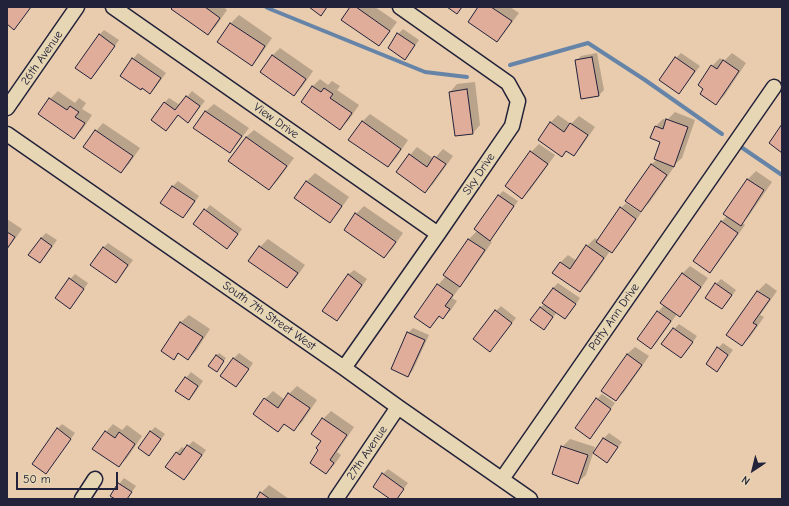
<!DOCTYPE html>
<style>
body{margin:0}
#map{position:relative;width:789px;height:506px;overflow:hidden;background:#e8ccad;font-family:"Comic Neue",sans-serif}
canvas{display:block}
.frame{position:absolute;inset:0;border:8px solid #22223b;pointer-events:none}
.north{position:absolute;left:733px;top:450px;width:40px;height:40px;-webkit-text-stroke:3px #e7d6b3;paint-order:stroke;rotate:215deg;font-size:11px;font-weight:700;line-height:16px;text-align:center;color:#22223b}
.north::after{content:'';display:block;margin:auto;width:14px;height:18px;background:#22223b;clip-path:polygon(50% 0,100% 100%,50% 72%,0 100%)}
.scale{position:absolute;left:16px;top:472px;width:102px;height:18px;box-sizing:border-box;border:2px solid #22223b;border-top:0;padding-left:5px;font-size:12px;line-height:14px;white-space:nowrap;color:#22223b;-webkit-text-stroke:3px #e7d6b3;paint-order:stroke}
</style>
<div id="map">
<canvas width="789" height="506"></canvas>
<div class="frame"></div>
<div class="north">N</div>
<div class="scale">50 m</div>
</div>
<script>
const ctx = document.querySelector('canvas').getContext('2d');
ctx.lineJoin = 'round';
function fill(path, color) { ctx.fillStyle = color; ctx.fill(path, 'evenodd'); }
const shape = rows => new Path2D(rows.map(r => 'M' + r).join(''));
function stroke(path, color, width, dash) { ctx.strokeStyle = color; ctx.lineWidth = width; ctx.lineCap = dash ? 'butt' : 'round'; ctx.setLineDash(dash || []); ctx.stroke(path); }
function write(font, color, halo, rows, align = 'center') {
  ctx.font = font + ' "Comic Neue",sans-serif'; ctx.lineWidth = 3; ctx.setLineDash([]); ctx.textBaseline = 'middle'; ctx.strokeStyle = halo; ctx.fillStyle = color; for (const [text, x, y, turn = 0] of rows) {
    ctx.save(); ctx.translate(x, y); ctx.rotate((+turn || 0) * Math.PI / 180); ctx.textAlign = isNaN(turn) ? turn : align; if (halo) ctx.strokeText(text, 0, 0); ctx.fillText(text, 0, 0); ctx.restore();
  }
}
const shadow = shape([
 [174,7,224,7,227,10,216,26,208,34],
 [351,7,375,7,397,22,386,37,379,45],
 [479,7,510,7,519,13,504,33,497,41],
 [239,15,272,38,259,57,252,65,218,42,231,23],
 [403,29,419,40,410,53,405,58,398,34],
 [104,30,119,40,96,73,91,78,99,35],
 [280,48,313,71,302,87,294,95,272,56],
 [138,53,166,73,155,88,150,93,121,75,133,59],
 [597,53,604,90,599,95,576,61,581,56],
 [681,53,700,66,684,87,679,93,676,58],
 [732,53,746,63,724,96,716,103,705,89,712,66,720,58,724,61],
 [320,79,328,85,332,81,340,86,337,90,359,105,348,121,340,128,312,87],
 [475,82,480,125,473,133,450,92,457,84],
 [58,91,75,103,79,98,86,103,82,109,92,115,82,130,74,138,50,99],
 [192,91,205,101,193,116,188,121,179,114,171,125,166,130,164,103,169,98,180,105],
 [214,104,249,128,237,144,230,152,195,128,206,111],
 [675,112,695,120,682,158,673,166,674,167,649,203,641,210,626,200,652,164,657,159,661,141,655,127,663,119,667,120],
 [370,114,408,140,396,158,388,166,362,122],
 [558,115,571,124,579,116,595,127,581,147,574,155,567,150,562,155,550,123],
 [103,123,140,148,129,164,121,172,96,131],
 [254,130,294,158,277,181,269,189,246,137],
 [539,144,555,155,530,190,522,197,531,152],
 [417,147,434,159,443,149,453,156,433,184,425,192,410,155],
 [756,171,772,182,748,217,742,223,745,225,717,264,710,272,721,222,727,216,724,214,748,179],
 [315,173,349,197,337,214,329,222,295,198,307,181],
 [178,181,199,196,188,212,183,217,173,186],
 [503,191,518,201,495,234,489,240,492,242,467,278,459,286,460,287,452,298,457,301,451,310,443,318,440,316,430,327,416,317,438,285,446,276,444,275,469,239,477,231,498,196],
 [626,203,641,213,617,247,612,252,610,251,588,283,580,291,560,263,568,255,577,261,587,246,595,238,598,240,621,208],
 [210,205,242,229,232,243,227,248,194,223],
 [364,206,403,233,392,249,384,257,345,230,356,214],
 [7,219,22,229,12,243,7,248],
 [46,233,57,240,45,257,40,262,41,238],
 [268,239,305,265,295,279,287,287,250,261,260,247],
 [108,243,133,260,121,276,116,281,103,248],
 [690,266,708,278,687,308,680,316,677,314,656,343,651,348,639,339,658,312,664,305,682,274],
 [354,270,367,279,342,315,337,320,348,275],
 [75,274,88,283,75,302,70,308,70,279],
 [721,279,736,290,727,303,722,308,716,284],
 [558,283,580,298,570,313,565,318,557,312,549,323,544,329,540,308,544,304,553,288],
 [766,283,777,291,760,315,764,317,750,337,742,345,727,334,758,291],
 [501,306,516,318,495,345,496,311],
 [189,315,210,329,196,351,188,359,179,353,174,358,162,350,181,322],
 [679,324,697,336,686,352,681,357,674,329],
 [413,328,429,335,413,370,408,376,408,333],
 [723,343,733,350,722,365,717,370,718,348],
 [635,347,649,356,624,392,616,400,627,354],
 [219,353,226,358,219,368,216,356],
 [239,353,253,363,241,381,236,386,222,376,234,358],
 [191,372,203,381,194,394,189,399,186,378],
 [297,386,317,400,302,422,294,429,285,423,278,430,254,414,265,399,273,391,285,400,289,394],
 [602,394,615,403,595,432,590,437,597,399],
 [331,411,354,427,337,452,341,455,334,465,326,473,320,450,322,440,323,419],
 [62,424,75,433,51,467,46,472,57,429],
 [113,424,122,430,127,425,142,436,127,458,119,466,106,432],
 [155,427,165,434,154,449,149,455,150,432],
 [609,433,622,442,612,456,607,462,594,453,604,438],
 [570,439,595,447,586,475,578,482,562,447],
 [193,441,206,450,189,474,184,479,167,467,177,452,182,447,185,449],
 [388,469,408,483,396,499,392,499,383,474],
 [124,478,136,486,127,499,116,499,111,495,119,484],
 [269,485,289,499,257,499,261,493]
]);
const stream = shape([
 [266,7,270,9,425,72,467,77],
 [510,65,588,43,645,80,722,134],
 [741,147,782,175]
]);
const building = shape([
 [7,7,31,7,14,30,7,24,7,7],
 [173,7,205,7,220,18,208,35,171,9,173,7],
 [309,7,327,7,321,16,309,7],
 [350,7,356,7,390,31,379,46,341,20,350,7],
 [447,7,462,7,457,14,447,7],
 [478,7,491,7,512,21,497,42,468,22,478,7],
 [230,23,265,46,252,66,217,42,230,23],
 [397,33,415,45,405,60,388,48,397,33],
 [99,34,115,46,91,79,75,68,99,34],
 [272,55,306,79,294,96,260,72,272,55],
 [592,57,599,96,581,99,575,60,592,57],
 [675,57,695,71,679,94,659,80,675,57],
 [132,58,161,78,150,94,142,88,141,90,120,76,132,58],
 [723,60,739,71,716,105,700,94,703,89,698,85,711,65,717,69,723,60],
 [312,86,321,92,324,88,333,94,330,98,352,113,340,130,301,102,312,86],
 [467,89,473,134,455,136,449,92,467,89],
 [186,96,200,106,188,123,178,115,166,131,151,120,164,102,175,110,186,96],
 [49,98,67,110,70,106,79,112,75,117,85,123,74,139,38,114,49,98],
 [205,111,242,136,230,153,193,128,205,111],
 [666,119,688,127,674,167,654,159,660,142,650,138,655,126,663,129,666,119],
 [362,121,401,149,388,167,348,140,362,121],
 [550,122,564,132,570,123,588,135,574,156,566,151,562,157,538,140,550,122],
 [782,124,782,153,769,143,782,124],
 [95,130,133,156,121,173,83,147,95,130],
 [246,137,287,166,269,190,228,161,246,137],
 [530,151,548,164,522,199,505,186,530,151],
 [409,154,427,167,434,156,446,164,425,193,396,172,409,154],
 [651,164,667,175,641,212,625,201,651,164],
 [747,179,764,190,741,226,723,214,747,179],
 [306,181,342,206,330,223,294,198,306,181],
 [172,186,195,201,183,218,160,203,172,186],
 [498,195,514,206,490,241,474,229,498,195],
 [620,207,636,219,612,253,596,242,620,207],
 [204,209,238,234,227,249,193,224,204,209],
 [355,213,396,242,384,258,344,230,355,213],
 [721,221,738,233,710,273,693,261,721,221],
 [7,232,15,237,7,249,7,232],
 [41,238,52,246,40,263,28,255,41,238],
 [468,239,485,250,460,287,443,275,468,239],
 [586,245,604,258,580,292,552,273,560,262,570,269,586,245],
 [259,246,298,273,287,288,248,261,259,246],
 [103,247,128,265,116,283,90,265,103,247],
 [682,273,701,287,680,317,660,303,682,273],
 [348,274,362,285,337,321,322,311,348,274],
 [69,278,84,289,70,309,55,298,69,278],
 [715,283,732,295,722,309,705,298,715,283],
 [437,284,453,295,445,306,450,309,443,319,439,316,430,328,414,317,437,284],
 [553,288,576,304,565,319,542,303,553,288],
 [757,291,770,299,753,323,757,325,742,346,726,335,757,291],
 [540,307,553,317,544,330,530,320,540,307],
 [495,310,512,323,490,352,473,339,495,310],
 [657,311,671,321,651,349,637,339,657,311],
 [180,322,203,337,188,360,178,353,174,360,161,351,180,322],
 [673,328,693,342,681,358,661,344,673,328],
 [407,332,425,340,408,377,391,369,407,332],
 [717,347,728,355,717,372,706,364,717,347],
 [627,354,642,365,616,401,601,391,627,354],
 [216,355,224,361,217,372,208,366,216,355],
 [233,358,249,369,236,387,220,376,233,358],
 [185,377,198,386,189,400,175,391,185,377],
 [288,393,310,408,294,431,284,424,278,432,253,414,264,398,278,408,288,393],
 [596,398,611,409,590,439,575,428,596,398],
 [322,418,347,435,330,460,334,463,326,474,310,463,318,450,316,448,321,441,311,434,322,418],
 [57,428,71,439,46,474,32,464,57,428],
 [105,431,115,438,119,432,135,444,119,467,92,449,105,431],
 [150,431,161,439,149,456,138,448,150,431],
 [603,438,618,447,607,463,593,453,603,438],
 [187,445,202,455,184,480,165,467,176,452,180,455,187,445],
 [561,446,588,455,578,484,552,474,561,446],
 [382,473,404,489,397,499,390,499,373,487,382,473],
 [118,483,132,492,127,499,115,499,110,496,118,483],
 [260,492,270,499,256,499,260,492]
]);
const minor = shape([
 [113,7,438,234],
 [7,108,77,7],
 [7,134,344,368,398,407,530,499],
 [344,368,438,234,512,126,518,101,508,83,400,7],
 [502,479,774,87],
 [82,499,95,479],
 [336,499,398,407]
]);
const streetNames = [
 ["26th Avenue",42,58,-55],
 ["View Drive",276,121,35],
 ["Sky Drive",479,174,-56],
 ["South 7th Street West",269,316,35],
 ["Patty Ann Drive",614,317,-55],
 ["27th Avenue",367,453,-56]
];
fill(shadow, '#0003');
stroke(stream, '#6684a8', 4);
fill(building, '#e0ad9a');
stroke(building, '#22223b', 1);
stroke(minor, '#22223b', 17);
stroke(minor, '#e7d6b3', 14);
write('12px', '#22223b', '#e7d6b3', streetNames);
</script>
